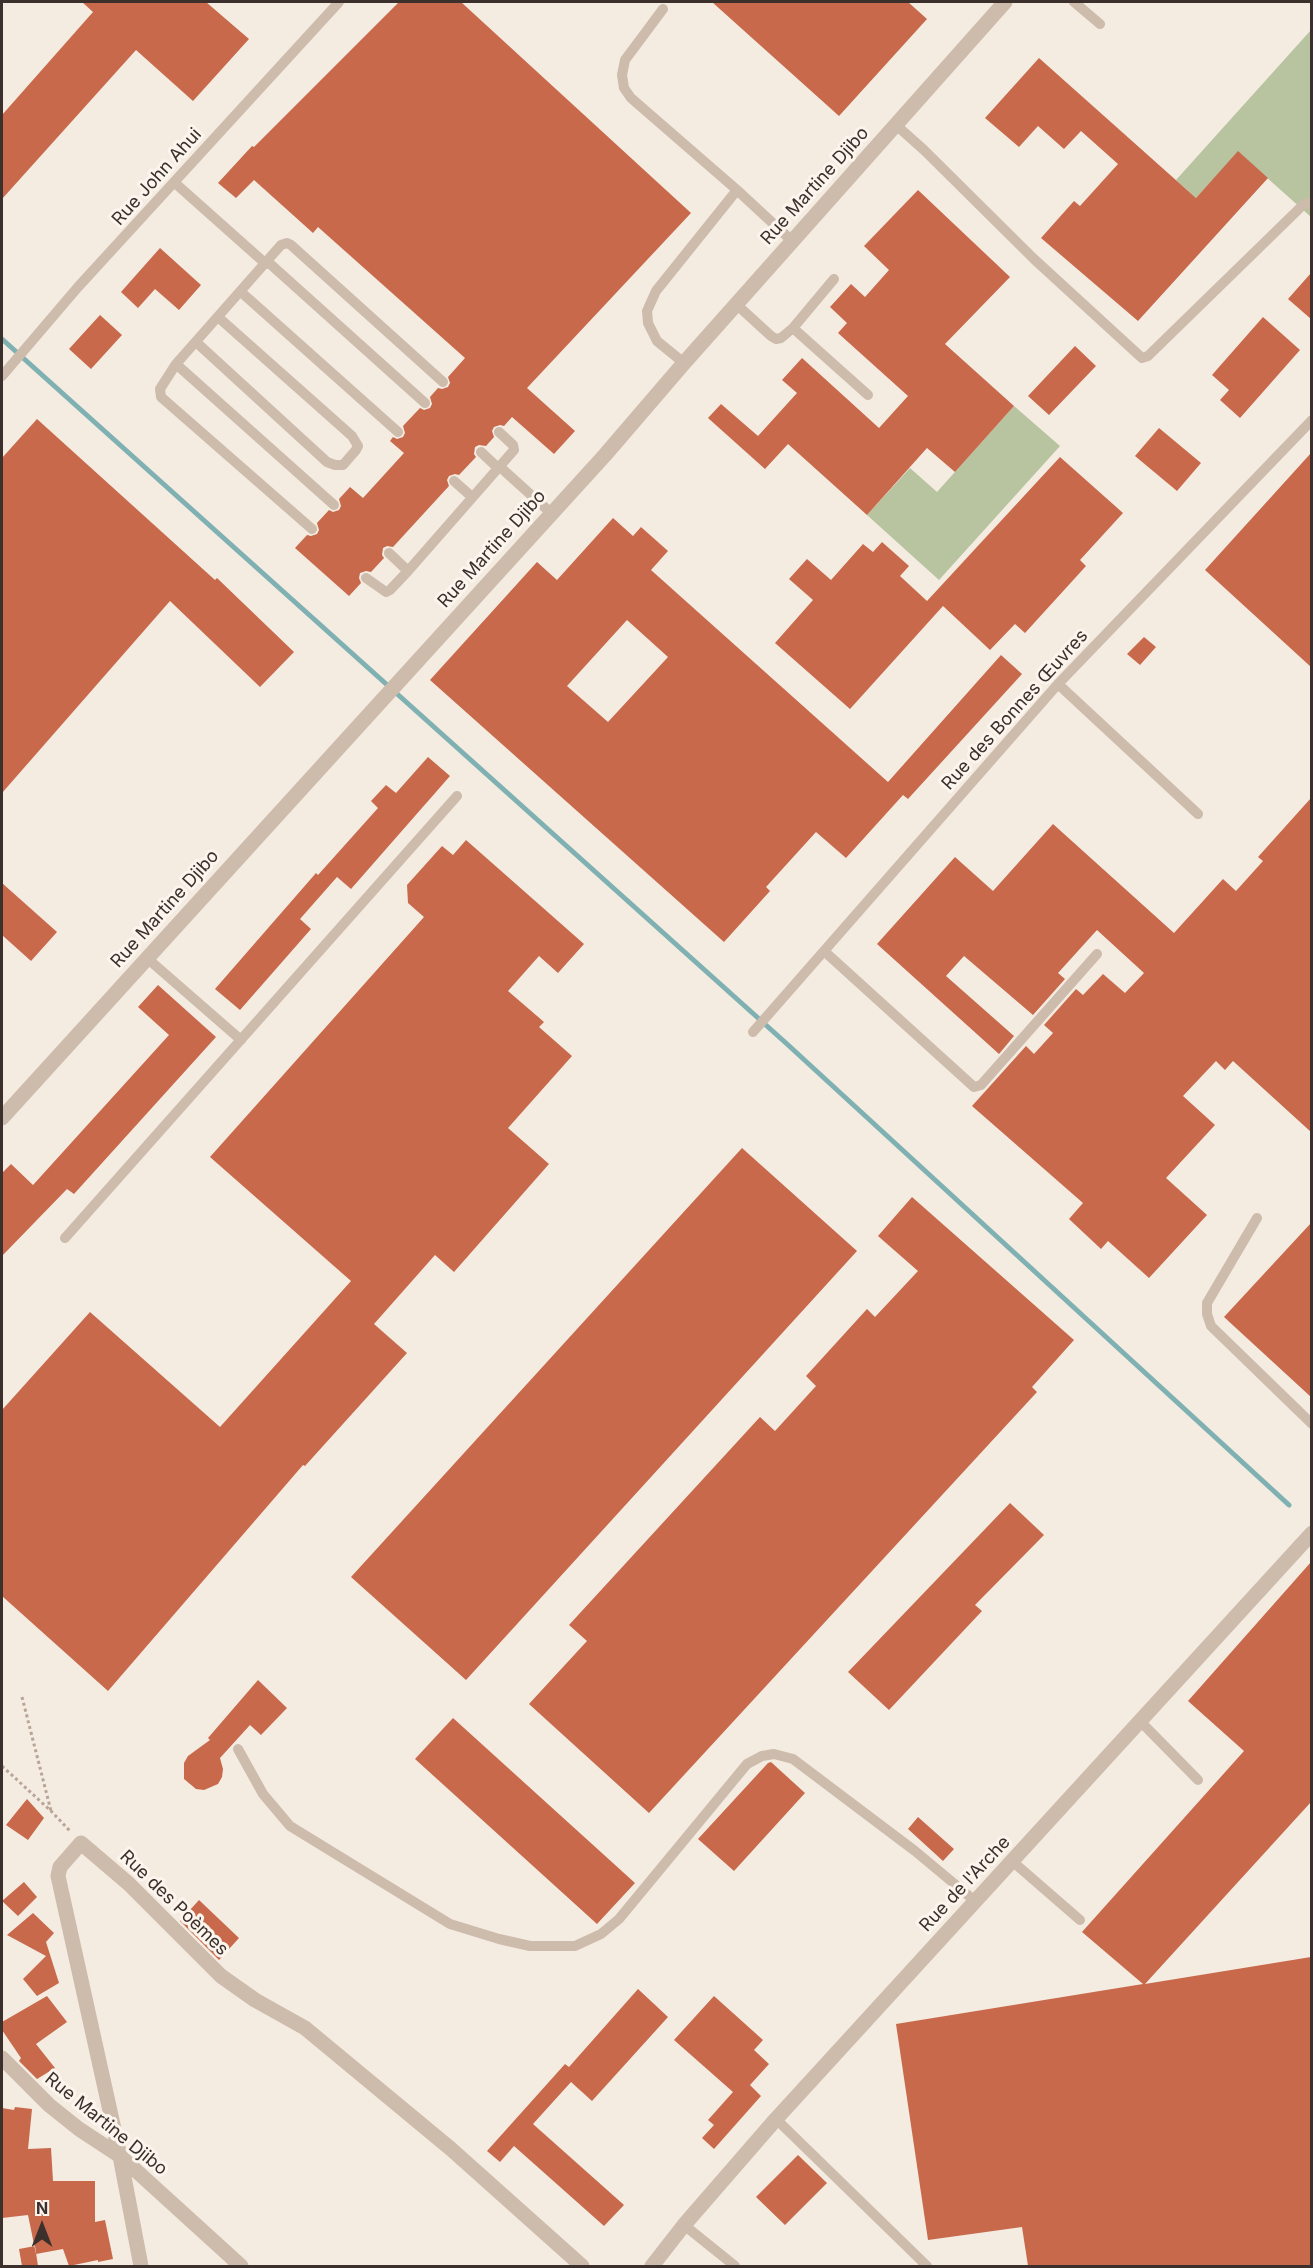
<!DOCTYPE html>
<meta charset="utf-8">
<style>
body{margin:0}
#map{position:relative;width:1313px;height:2268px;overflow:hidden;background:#f4ebe1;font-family:Inter,sans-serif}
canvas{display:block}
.frame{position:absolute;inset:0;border:3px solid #3b302b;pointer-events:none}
.north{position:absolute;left:12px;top:2196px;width:60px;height:60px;-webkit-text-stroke:4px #fbf5ee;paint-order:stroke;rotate:0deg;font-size:16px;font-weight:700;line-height:24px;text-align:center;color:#3b302b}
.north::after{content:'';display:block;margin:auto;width:21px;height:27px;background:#3b302b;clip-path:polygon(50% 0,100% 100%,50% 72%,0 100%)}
</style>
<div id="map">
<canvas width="1313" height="2268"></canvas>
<div class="frame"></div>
<div class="north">N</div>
</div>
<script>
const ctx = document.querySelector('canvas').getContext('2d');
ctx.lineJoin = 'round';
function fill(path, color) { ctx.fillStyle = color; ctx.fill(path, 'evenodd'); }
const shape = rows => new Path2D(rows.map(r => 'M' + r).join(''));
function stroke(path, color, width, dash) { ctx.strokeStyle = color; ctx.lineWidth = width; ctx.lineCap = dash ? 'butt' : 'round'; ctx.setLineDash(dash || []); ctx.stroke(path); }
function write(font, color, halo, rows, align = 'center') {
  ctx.font = font + ' Inter,sans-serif'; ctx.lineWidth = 6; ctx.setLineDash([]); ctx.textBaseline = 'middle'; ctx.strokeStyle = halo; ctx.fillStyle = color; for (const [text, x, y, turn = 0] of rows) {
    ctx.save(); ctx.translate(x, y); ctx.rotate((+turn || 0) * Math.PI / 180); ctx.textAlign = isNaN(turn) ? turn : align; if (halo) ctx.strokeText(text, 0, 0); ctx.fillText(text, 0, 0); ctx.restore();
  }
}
const green = shape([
 [1311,30,1311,217,1238,152,1196,198,1176,180],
 [1014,406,1060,446,939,580,867,515,910,468,937,492]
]);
const stream = shape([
 [2,339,787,1044,1289,1505]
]);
const building = shape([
 [82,2,206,2,249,39,193,101,136,50,2,199,2,115,93,12],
 [399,2,461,2,691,213,527,388,575,431,554,454,512,417,504,426,500,425,494,427,492,431,494,437,486,446,479,445,475,447,474,454,476,457,459,475,455,474,449,476,447,480,449,486,393,547,387,546,383,548,382,555,384,558,371,572,366,571,360,573,359,578,361,583,349,596,295,548,307,535,311,536,317,534,319,530,317,523,329,510,333,512,339,510,341,506,339,499,350,487,363,498,404,453,390,441,393,437,397,439,403,437,405,433,403,426,420,408,424,410,430,408,432,404,430,397,438,388,442,389,448,387,450,383,448,377,465,358,318,227,313,233,254,180,236,198,218,183,252,146,254,147],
 [712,2,908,2,927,19,839,116],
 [1039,58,1196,198,1238,151,1268,178,1138,321,1041,238,1074,201,1080,206,1118,164,1081,131,1064,149,1038,126,1019,147,985,118],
 [918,190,1010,277,945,344,1014,406,955,472,927,448,867,515,788,444,765,469,708,418,721,404,758,436,797,393,782,380,802,358,879,428,908,396,838,333,847,323,830,307,851,284,865,297,889,270,864,246],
 [160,248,201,285,179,310,155,289,138,308,121,292],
 [1311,273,1311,319,1288,299],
 [100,315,122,335,91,369,69,349],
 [1263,317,1300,350,1240,418,1220,400,1229,390,1212,375],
 [1075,346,1096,366,1049,415,1028,396],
 [37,419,215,580,217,578,294,652,260,687,170,601,2,793,2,458],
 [1159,428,1201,463,1177,491,1135,456],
 [1311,453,1311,667,1205,570],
 [1060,457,1123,513,1080,560,1086,566,1025,633,1015,624,990,650,943,606,850,709,775,643,813,600,789,579,807,559,831,580,863,544,873,552,882,542,909,566,900,576,927,601],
 [613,518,633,536,641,527,668,551,651,570,888,782,1001,655,1022,674,908,799,903,795,846,858,816,832,766,887,770,891,724,942,430,680,537,562,557,580],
 [627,620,668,657,608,722,567,686],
 [1144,637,1156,647,1140,665,1127,654],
 [428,757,450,776,351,889,337,877,300,919,311,929,240,1010,215,989,316,873,318,875,378,808,371,801,386,785,396,793],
 [1311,798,1311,1132,1233,1061,1225,1070,1216,1061,1183,1096,1215,1125,1166,1178,1207,1215,1149,1278,1108,1241,1101,1249,1069,1219,1083,1203,972,1106,1026,1046,1034,1054,1053,1033,1044,1025,1076,989,1083,995,1103,974,1125,993,1144,973,1097,930,1058,973,1065,979,1033,1015,964,956,946,976,1014,1036,999,1054,877,944,955,857,993,891,1053,824,1174,933,1223,879,1236,891,1263,861,1258,857],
 [466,840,584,944,558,973,539,956,508,991,544,1022,539,1027,572,1056,508,1128,549,1164,454,1272,435,1255,374,1324,407,1353,305,1466,303,1465,108,1691,2,1596,2,1410,90,1312,220,1427,351,1281,210,1157,424,917,408,903,407,885,442,846,453,855],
 [2,883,57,932,31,961,2,935],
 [158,985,216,1037,74,1194,67,1189,2,1256,2,1173,11,1164,33,1185,169,1035,138,1007],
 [742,1148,857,1251,466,1680,351,1577],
 [912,1197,1074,1340,1032,1387,1037,1392,649,1813,529,1704,587,1641,569,1625,760,1417,775,1431,816,1386,806,1376,867,1309,875,1317,918,1271,878,1236],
 [1311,1223,1311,1397,1224,1317],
 [1010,1503,1044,1535,975,1605,982,1611,889,1710,848,1672],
 [1311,1562,1311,1802,1145,1984,1311,1957,1311,2266,1028,2266,1022,2227,928,2240,896,2024,1143,1984,1082,1932,1244,1751,1188,1701],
 [258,1680,287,1708,261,1735,250,1725,220,1758,223,1769,222,1777,218,1784,204,1790,196,1789,184,1779,184,1763,188,1756,210,1740,208,1738],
 [453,1718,635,1883,597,1924,415,1759],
 [771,1762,805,1793,734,1871,698,1839,768,1763],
 [27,1799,44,1818,28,1840,6,1825],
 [918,1817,954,1849,943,1861,908,1829],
 [24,1882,37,1897,18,1916,2,1901],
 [199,1900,239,1938,219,1960,180,1921],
 [33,1913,54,1933,46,1942,59,1983,37,1996,23,1979,46,1956,7,1935],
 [638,1989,668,2017,592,2101,571,2082,533,2124,624,2205,604,2226,514,2146,500,2162,487,2151,565,2064,569,2067],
 [47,1996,67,2022,36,2044,55,2068,37,2079,19,2061,21,2058,2,2030,2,2022],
 [714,1996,763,2040,754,2050,769,2064,750,2085,761,2096,714,2149,702,2138,714,2125,708,2120,733,2092,674,2040],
 [15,2107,32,2109,28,2149,51,2148,53,2181,95,2181,95,2222,105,2220,113,2259,98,2262,98,2260,69,2266,63,2249,36,2254,28,2215,2,2218,2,2108,14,2110],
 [798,2155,827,2183,785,2225,756,2197],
 [35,2246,38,2266,22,2266,19,2249]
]);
const path = shape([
 [22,1697,51,1811],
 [2,1766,51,1811,70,1831]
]);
const lane = shape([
 [1074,2,1100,24],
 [663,9,625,60,622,75,624,88,631,98,737,190,792,241],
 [896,125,924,150,1034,259,1142,358,1148,356,1304,204,1312,203],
 [175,183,266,264],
 [268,262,425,403],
 [241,292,398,432],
 [736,304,771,336,776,339,781,338,793,328,834,279],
 [793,328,868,395],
 [196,342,327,462,335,465,343,465,356,450,358,446,352,436,218,317],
 [684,363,657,341,648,323,647,311,656,291,737,190],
 [176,364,334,505],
 [2,376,78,287,339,2],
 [481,452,498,468],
 [499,466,551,513],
 [454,481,472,497],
 [312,529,161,397,160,389,176,364,281,245,287,243,291,245,443,382],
 [389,553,408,571],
 [366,578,386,592,390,590,408,571,514,450,513,445,499,432],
 [1058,684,1198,814],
 [824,951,974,1087,981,1085,1097,954],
 [148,959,241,1040],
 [753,1032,1058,684,1312,420],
 [1257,1218,1207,1303,1207,1314,1211,1326,1312,1424],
 [65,1238,457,796],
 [1140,1721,1198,1780],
 [238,1749,263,1794,290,1826,450,1924,499,1939,530,1946,575,1946,601,1934,619,1919,747,1764,762,1756,774,1754,793,1759,915,1851,975,1901],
 [1012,1861,1080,1920],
 [776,2119,927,2266],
 [684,2225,735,2266]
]);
const street = shape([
 [2,1118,605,455,684,363,1005,2],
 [2,2058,49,2105,79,2129,120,2156,241,2266],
 [141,2266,120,2156,58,1876,60,1867,81,1843,129,1884,221,1976,255,2000,305,2028,451,2149,582,2266],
 [652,2266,684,2225,776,2119,1312,1533]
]);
const streetNames = [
 ["Rue John Ahui",157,177,-48],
 ["Rue Martine Djibo",815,186,-48],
 ["Rue Martine Djibo",492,549,-48],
 ["Rue des Bonnes Œuvres",1015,710,-48],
 ["Rue Martine Djibo",165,909,-48],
 ["Rue de l'Arche",965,1884,-47],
 ["Rue des Poèmes",174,1903,44],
 ["Rue Martine Djibo",106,2124,39]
];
fill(green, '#b8c4a0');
stroke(stream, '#7fb0b2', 5);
fill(building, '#c8694b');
stroke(path, '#b9a596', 3, [3, 3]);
stroke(lane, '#cdbbac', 10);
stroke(street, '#cdbbac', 15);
write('18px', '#3b302b', '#fbf5ee', streetNames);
</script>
